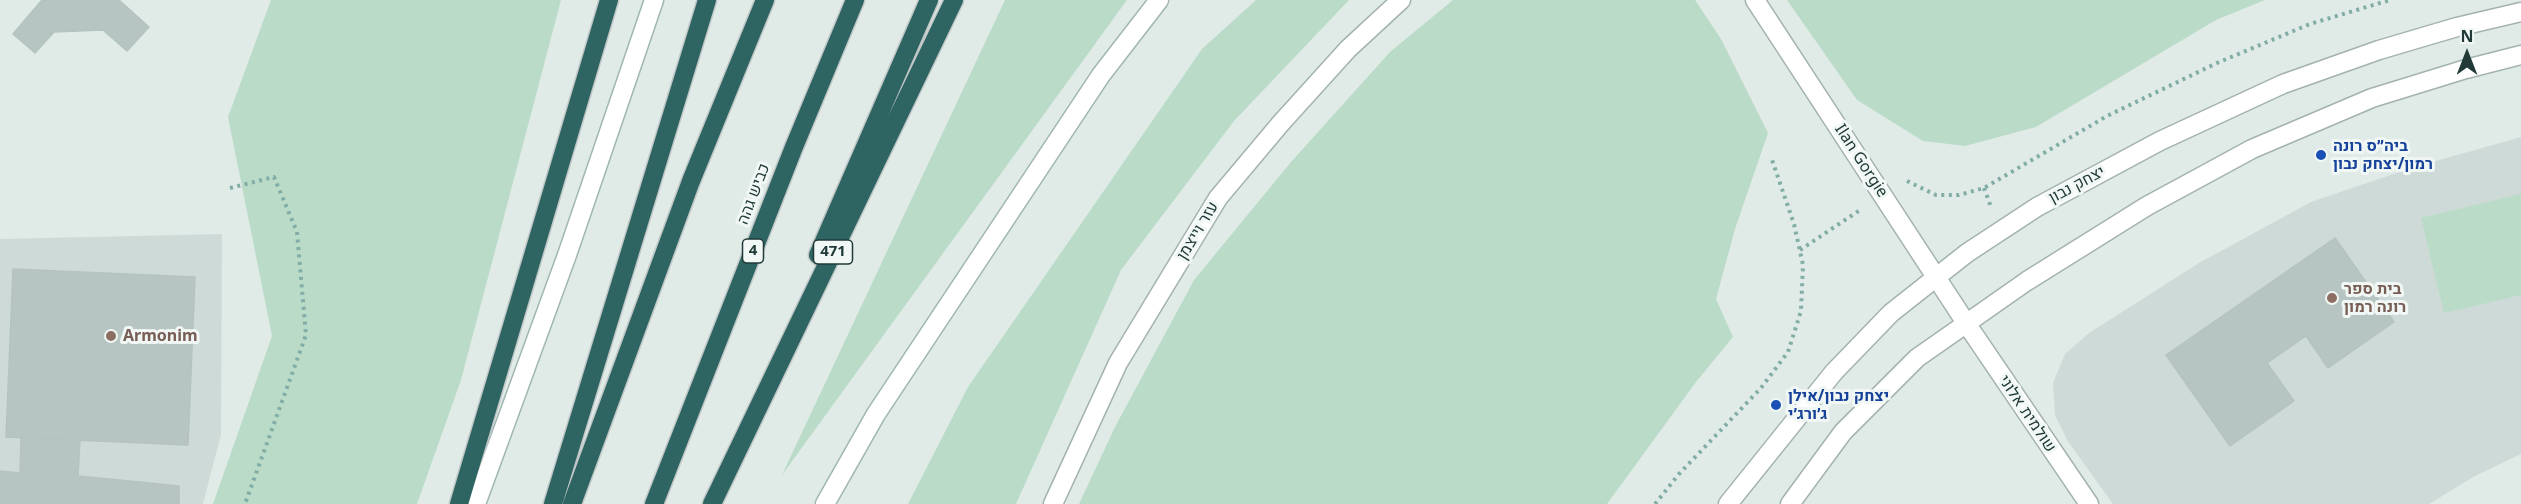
<!DOCTYPE html>
<meta charset="utf-8">
<style>
body{margin:0}
#map{position:relative;width:2521px;height:504px;overflow:hidden;background:#e0ebe8;font-family:"Noto Sans",sans-serif}
canvas{display:block}
.north{position:absolute;left:2437px;top:24px;width:60px;height:60px;-webkit-text-stroke:4px #f0f7f5;paint-order:stroke;rotate:0deg;font-size:16px;font-weight:700;line-height:24px;text-align:center;color:#213a38}
.north::after{content:'';display:block;margin:auto;width:21px;height:27px;background:#213a38;clip-path:polygon(50% 0,100% 100%,50% 72%,0 100%)}
</style>
<div id="map">
<canvas width="2521" height="504"></canvas>
<div class="north">N</div>
</div>
<script>
const ctx = document.querySelector('canvas').getContext('2d');
ctx.lineJoin = 'round';
function fill(path, color) { ctx.fillStyle = color; ctx.fill(path, 'evenodd'); }
const shape = rows => new Path2D(rows.map(r => 'M' + r).join(''));
function stroke(path, color, width, dash) { ctx.strokeStyle = color; ctx.lineWidth = width; ctx.lineCap = dash ? 'butt' : 'round'; ctx.setLineDash(dash || []); ctx.stroke(path); }
function write(font, color, halo, rows, align = 'center') {
  ctx.font = font + ' "Noto Sans",Heebo,sans-serif'; ctx.lineWidth = 6; ctx.setLineDash([]); ctx.textBaseline = 'middle'; ctx.strokeStyle = halo; ctx.fillStyle = color; for (const [text, x, y, turn = 0] of rows) {
    ctx.save(); ctx.translate(x, y); ctx.rotate((+turn || 0) * Math.PI / 180); ctx.textAlign = isNaN(turn) ? turn : align; if (halo) ctx.strokeText(text, 0, 0); ctx.fillText(text, 0, 0); ctx.restore();
  }
}
const built = shape([
 [2521,137,2521,454,2475,476,2429,504,2113,504,2067,440,2055,415,2053,383,2065,354,2089,333,2199,263,2311,202,2411,168],
 [222,234,221,434,203,504,0,504,0,239]
]);
const green = shape([
 [271,0,561,0,461,380,417,504,213,504,272,336,228,117],
 [1005,0,1127,0,782,475],
 [1256,0,1349,0,1234,121,1121,270,1016,504,908,504,968,387,1202,49],
 [1453,0,1695,0,1721,39,1768,133,1735,229,1716,299,1733,337,1696,382,1607,504,1079,504,1115,427,1194,280,1291,162,1390,52],
 [1787,0,2265,0,2216,20,2036,127,1965,146,1923,141,1857,100],
 [2521,194,2521,295,2444,313,2421,218]
]);
const building = shape([
 [42,0,119,0,149,27,127,51,103,30,54,32,35,53,13,34,42,0],
 [2335,238,2394,322,2328,368,2306,336,2267,363,2294,401,2230,446,2166,355,2335,238],
 [13,269,195,277,188,445,6,437,13,269],
 [21,438,80,440,78,476,179,486,179,504,0,504,0,471,20,473,21,438]
]);
const path = shape([
 [1907,181,1936,195,1959,195,1984,188,2107,116,2217,63,2310,24,2390,0],
 [230,188,274,177,297,232,306,335,245,504],
 [1984,188,1991,207],
 [1800,250,1860,210],
 [1655,504,1679,474,1761,388,1788,352,1801,311,1803,265,1794,224,1771,157]
]);
const street = shape([
 [1755,0,1966,323,2089,504],
 [1053,504,1118,363,1218,198,1281,123,1348,49,1401,0],
 [1728,504,1834,372,1891,313,1967,253,2037,207,2160,141,2283,84,2379,50,2457,27,2521,12],
 [1790,504,1843,432,1917,358,2027,281,2147,206,2252,149,2372,98,2466,69,2521,55]
]);
const secondary = shape([
 [476,504,567,255,654,0],
 [825,504,876,414,1101,75,1159,0]
]);
const highway = shape([
 [818,255,929,0],
 [459,504,609,0],
 [553,504,707,0],
 [572,504,691,181,765,0],
 [654,504,794,147,855,0],
 [712,504,954,0]
]);
const markers = [
 [2321,155,6,"#1a4fb4"],
 [2332,298,6,"#8d6e63"],
 [111,336,6,"#8d6e63"],
 [1776,405,6,"#1a4fb4"]
];
const shields = [
 [753,251,21],
 [833,252,39]
];
const shieldNames = [
 ["4",753,251],
 ["471",833,252]
];
const transitNames = [
 ["ביה״ס רונה",2333,146],
 ["רמון/יצחק נבון",2333,164],
 ["יצחק נבון/אילן",1788,396],
 ["ג׳ורג׳י",1788,414]
];
const streetNames = [
 ["Ilan Gorgie",1861,161,57],
 ["יצחק נבון",2077,185,-28],
 ["כביש גהה",754,194,-69],
 ["עזר וייצמן",1198,231,-59],
 ["שולמית אלוני",2027,414,56]
];
const educationNames = [
 ["בית ספר",2344,289],
 ["רונה רמון",2344,307],
 ["Armonim",123,336]
];
fill(built, '#cedad7');
fill(green, '#badbc8');
fill(building, '#b6c5c1');
stroke(building, '#b3c4c0', 1.5);
stroke(street, '#a3b2b0', 21);
stroke(secondary, '#9fb6b1', 21);
stroke(highway, '#c1c8c7', 21);
stroke(path, '#82ada6', 4, [3, 4.5]);
stroke(street, '#fff', 18);
stroke(secondary, '#fff', 18);
stroke(highway, '#2e6563', 18);
for (const [x, y, r, color] of markers) { const dot = new Path2D(); dot.arc(x, y, r, 0, 2 * Math.PI); ctx.fillStyle = color; ctx.fill(dot); stroke(dot, '#f0f7f5', 2); }
for (const [x, y, w] of shields) { const box = new Path2D(); box.roundRect(x - w / 2, y - 12, w, 24, 4.5); ctx.fillStyle = '#f0f7f5'; ctx.fill(box); stroke(box, '#213a38', 1.5); }
write('bold 15px', '#213a38', null, shieldNames);
write('bold 16px', '#164399', '#f0f7f5', transitNames, 'left');
write('16px', '#213a38', '#f0f7f5', streetNames);
write('bold 16px', '#785e54', '#f0f7f5', educationNames, 'left');
</script>
